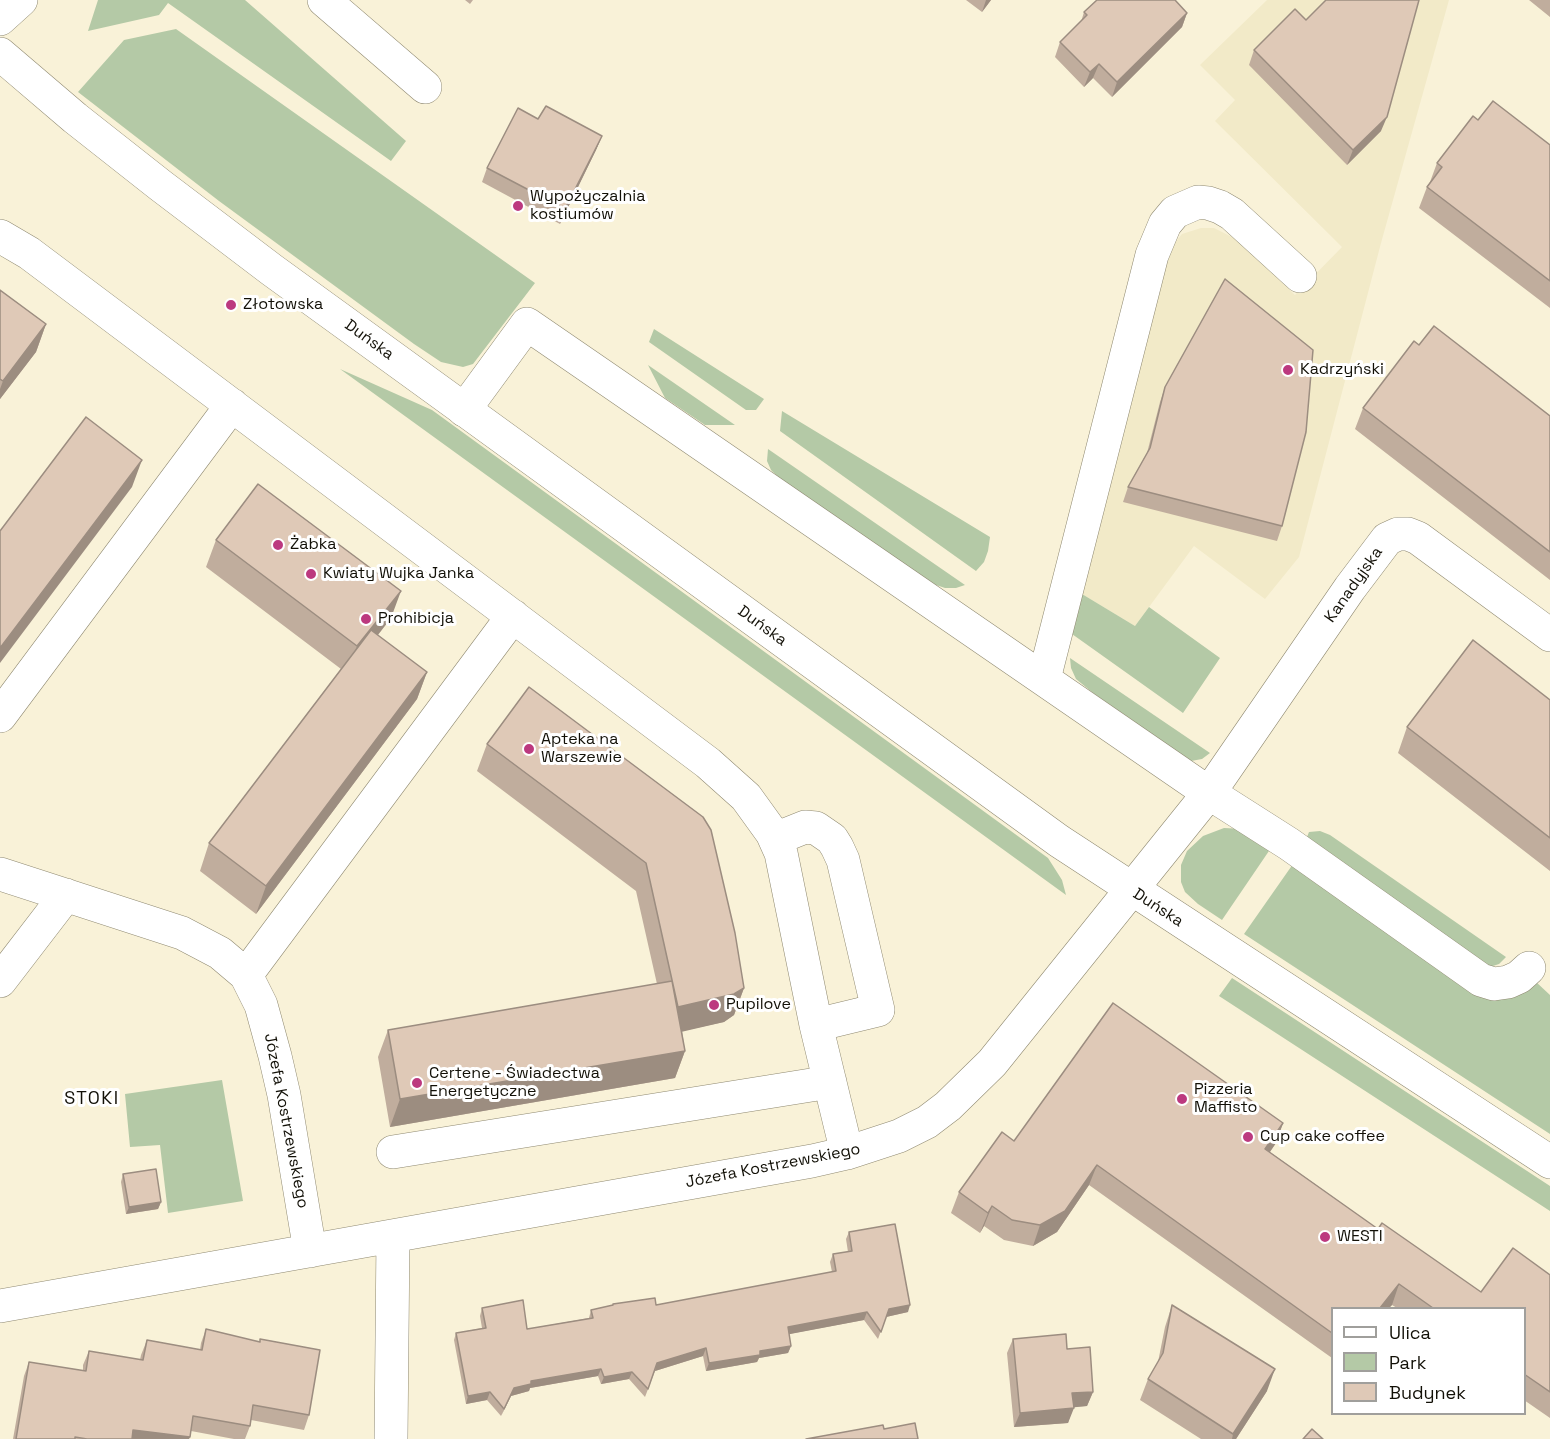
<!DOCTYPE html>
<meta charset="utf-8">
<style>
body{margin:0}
#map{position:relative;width:1550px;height:1439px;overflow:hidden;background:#f9f2d8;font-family:"Space Grotesk",sans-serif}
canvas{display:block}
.legend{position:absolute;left:1331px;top:1307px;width:195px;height:108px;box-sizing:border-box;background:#fff;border:2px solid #a09f9c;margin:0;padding:8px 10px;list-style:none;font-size:18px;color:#121007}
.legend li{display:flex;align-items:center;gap:12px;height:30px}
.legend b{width:30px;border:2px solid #a09f9c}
</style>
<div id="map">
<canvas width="1550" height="1439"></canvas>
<ul class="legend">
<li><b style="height:8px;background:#fff"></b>Ulica</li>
<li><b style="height:16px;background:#b4c9a6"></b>Park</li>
<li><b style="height:16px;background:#dfc9b7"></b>Budynek</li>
</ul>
</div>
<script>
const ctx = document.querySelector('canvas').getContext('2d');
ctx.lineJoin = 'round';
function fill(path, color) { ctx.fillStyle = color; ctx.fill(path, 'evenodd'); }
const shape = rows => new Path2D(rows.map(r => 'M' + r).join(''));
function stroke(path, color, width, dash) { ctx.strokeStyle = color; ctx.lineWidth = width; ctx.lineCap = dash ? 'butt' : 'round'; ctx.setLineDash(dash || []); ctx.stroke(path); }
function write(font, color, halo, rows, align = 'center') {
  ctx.font = font + ' "Space Grotesk",sans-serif'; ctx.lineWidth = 6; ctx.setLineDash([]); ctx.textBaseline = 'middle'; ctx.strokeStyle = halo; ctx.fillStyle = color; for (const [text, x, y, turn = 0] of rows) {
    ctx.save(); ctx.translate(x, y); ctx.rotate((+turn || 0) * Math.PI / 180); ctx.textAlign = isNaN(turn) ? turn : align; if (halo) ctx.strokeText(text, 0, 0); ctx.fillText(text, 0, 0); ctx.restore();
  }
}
const built = shape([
 [1267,0,1449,0,1381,243,1299,557,1265,599,1194,546,1135,626,1082,594,1166,258,1173,245,1182,234,1201,228,1214,228,1236,239,1295,295,1342,247,1215,121,1235,100,1200,65]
]);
const green = shape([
 [98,0,245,0,406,141,391,161,168,3,159,15,88,31],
 [176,29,535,283,473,364,463,367,441,362,414,344,219,201,78,92,124,40],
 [654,329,764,399,756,410,746,410,649,342],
 [648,365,735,425,705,425,665,398],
 [340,369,432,410,1048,858,1062,880,1066,895],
 [782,411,990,537,988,551,984,562,976,571,780,431],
 [768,449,965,585,956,588,945,588,933,584,781,480,771,470,767,461],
 [1082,594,1135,626,1149,607,1220,658,1183,713,1072,634],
 [1070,658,1210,753,1202,759,1191,761,1093,693,1076,679,1071,668],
 [1224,828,1244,829,1271,848,1222,920,1198,904,1185,892,1181,882,1181,865,1187,851,1203,836],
 [1320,831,1330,835,1506,957,1499,964,1490,967,1305,842,1309,832],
 [1293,864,1463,979,1535,981,1550,995,1550,1134,1244,934],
 [1232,978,1550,1186,1550,1211,1219,996],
 [222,1080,243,1201,168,1213,160,1145,130,1147,125,1094]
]);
const street = shape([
 [324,0,425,87],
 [0,19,21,0],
 [0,236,29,253,708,763,746,797,772,833,781,853,816,1025,847,1153],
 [464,410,527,324,1209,793,1350,588,1387,539,1398,534,1408,534,1418,538,1550,635],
 [1044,679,1152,255,1165,224,1175,212,1198,202,1208,203,1220,207,1232,214,1300,276],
 [0,716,232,405],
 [775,839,805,827,816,828,832,839,837,847,843,860,878,1010,816,1025],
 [0,874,182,933,220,953,246,975,261,1005,275,1056,284,1095,310,1251],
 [246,975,513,616],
 [0,981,66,895],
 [393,1152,830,1082],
 [0,1306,812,1161,847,1153,899,1136,927,1122,948,1106,992,1063,1209,793,1289,844,1481,980,1494,984,1508,982,1519,977,1529,968],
 [391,1439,393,1236]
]);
const secondary = shape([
 [0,54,75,118,160,185,272,270,1059,841,1550,1162]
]);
const wall = shape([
 [465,0,473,0,470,4],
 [966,0,991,0,982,12],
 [1529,0,1550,0,1550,17],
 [1084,12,1187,13,1182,27,1112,97,1093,78,1084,87,1055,57,1060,42,1081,22],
 [1306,20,1381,131,1347,165,1249,65,1254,50],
 [538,119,602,136,596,150,560,224,482,182,487,168],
 [1478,120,1550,145,1550,308,1419,208,1427,187,1430,182,1437,163],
 [0,290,46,324,36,352,0,399],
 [1419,345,1550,416,1550,580,1355,429,1363,408],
 [1165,387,1282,526,1277,541,1123,502,1128,487,1147,453,1160,402],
 [216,540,391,618,378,635,427,672,417,699,256,914,200,871,209,843,341,669,206,567],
 [529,687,744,988,734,1015,724,1022,682,1031,685,1051,675,1078,390,1127,378,1057,388,1030,657,984,636,891,477,771,487,744],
 [1550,700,1550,871,1398,753,1407,727],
 [1283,1123,1276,1143,1270,1152,1378,1229,1481,1292,1550,1275,1550,1418,1524,1400,1524,1308,1397,1308,1392,1305,1389,1308,1332,1308,1332,1358,1089,1185,1057,1232,1033,1246,1004,1240,984,1226,980,1233,951,1213,959,1192,1014,1141],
 [123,1174,161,1202,158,1209,126,1214,121,1182],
 [849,1232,908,1312,886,1317,878,1339,864,1320,789,1334,791,1346,788,1353,759,1358,757,1362,706,1371,703,1356,655,1371,645,1397,629,1379,601,1384,598,1376,530,1388,529,1391,511,1396,501,1416,487,1400,466,1404,454,1340,456,1333,482,1328,480,1316,482,1308,527,1329,589,1318,591,1310,612,1306,613,1304,656,1305,832,1272,830,1262,833,1254,848,1252,846,1239],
 [1172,1305,1267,1391,1236,1439,1201,1439,1140,1400,1148,1379,1158,1362,1165,1327],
 [206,1329,309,1415,304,1430,251,1420,250,1426,245,1439,234,1439,191,1431,189,1439,13,1439,24,1376,29,1362,83,1371,83,1365,89,1351,140,1360,141,1355,147,1340,200,1350,201,1343],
 [1013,1339,1067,1349,1093,1392,1087,1406,1073,1407,1068,1423,1014,1427,1007,1353]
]);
const shadedWall = shape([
 [986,0,991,0,982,12],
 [1187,13,1182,27,1112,97,1117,82],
 [1099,64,1093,78,1084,87,1090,72],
 [1387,117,1381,131,1347,165,1353,150],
 [602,136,596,150,560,224,565,209],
 [46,324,36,352,0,399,0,389,3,381],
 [142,460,132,487,0,663,0,648],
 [401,591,391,618,347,674,357,646],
 [427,672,417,699,256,914,266,886],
 [744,988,734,1015,724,1022,668,1035,678,1007],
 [685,1051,675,1078,390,1127,400,1099],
 [1283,1123,1276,1143,1258,1169,1265,1149],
 [1097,1165,1089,1185,1057,1232,1033,1246,1040,1225],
 [161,1202,158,1209,126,1214,129,1207],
 [992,1206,984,1226,980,1233,988,1213],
 [1399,1284,1392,1305,1389,1308,1380,1308],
 [910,1305,908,1312,886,1317,889,1309],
 [867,1312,864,1320,785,1335,788,1327],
 [791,1346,788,1353,759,1358,757,1362,706,1371,709,1363,760,1351],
 [706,1348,703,1356,655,1371,657,1363],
 [601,1369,598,1376,530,1388,529,1391,511,1396,501,1416,514,1388,531,1381],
 [1275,1369,1267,1391,1236,1439,1232,1439,1233,1434],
 [632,1372,629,1379,601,1384,604,1377],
 [490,1392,487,1400,466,1404,468,1396],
 [1093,1392,1087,1406,1067,1408,1072,1393],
 [1074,1408,1068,1423,1014,1427,1020,1413],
 [133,1430,190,1437,189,1439,130,1439]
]);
const building = shape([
 [1097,0,1175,0,1187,13,1117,82,1099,64,1090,72,1060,42,1087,15,1084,12,1097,0],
 [1326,0,1419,0,1387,117,1353,150,1254,50,1295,9,1306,20,1326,0],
 [1493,101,1550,145,1550,281,1427,187,1442,167,1437,163,1473,116,1478,120,1493,101],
 [546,106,602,136,565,209,487,168,518,108,538,119,546,106],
 [1225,279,1313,350,1306,432,1282,526,1128,487,1150,448,1165,387,1225,279],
 [0,290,46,324,3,381,0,379,0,290],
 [1434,326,1550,416,1550,552,1363,408,1414,341,1419,345,1434,326],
 [86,417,142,460,0,648,0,531,86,417],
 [258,484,401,591,357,646,216,540,258,484],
 [371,630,427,672,266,886,209,843,371,630],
 [1473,640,1550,700,1550,838,1407,727,1473,640],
 [529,687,703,817,711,830,735,933,744,988,734,994,678,1007,646,863,487,744,529,687],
 [672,981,685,1051,400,1099,388,1030,672,981],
 [1113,1003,1283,1123,1265,1149,1378,1229,1382,1223,1481,1292,1513,1248,1550,1275,1550,1392,1524,1374,1524,1308,1433,1308,1399,1284,1380,1308,1332,1308,1332,1333,1097,1165,1065,1211,1040,1225,1012,1220,992,1206,988,1213,959,1192,1002,1132,1014,1141,1113,1003],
 [156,1169,161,1202,129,1207,123,1174,156,1169],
 [895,1224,910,1305,889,1309,881,1332,867,1312,788,1327,791,1346,760,1351,760,1355,709,1363,706,1348,657,1363,648,1389,632,1372,604,1377,601,1369,531,1381,531,1384,514,1388,504,1409,490,1392,468,1396,456,1333,486,1328,482,1308,523,1300,527,1329,593,1318,591,1310,613,1305,613,1304,655,1298,656,1305,836,1271,833,1254,852,1251,849,1232,895,1224],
 [1172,1305,1275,1369,1233,1434,1148,1379,1163,1353,1172,1305],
 [206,1329,260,1342,260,1339,320,1350,309,1415,253,1405,250,1426,193,1416,190,1437,133,1430,132,1439,87,1439,75,1437,75,1439,16,1439,29,1362,86,1371,89,1351,143,1360,147,1340,202,1350,206,1329],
 [1066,1334,1067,1349,1090,1347,1093,1392,1072,1393,1074,1408,1020,1413,1013,1339,1066,1334],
 [915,1423,918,1439,806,1439,883,1425,884,1429,915,1423],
 [1312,1429,1323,1439,1303,1439,1312,1429]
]);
const markers = [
 [518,206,6,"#bc397f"],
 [231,305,6,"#bc397f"],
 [1288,370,6,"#bc397f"],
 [278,545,6,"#bc397f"],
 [311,574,6,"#bc397f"],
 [366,619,6,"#bc397f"],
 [529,749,6,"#bc397f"],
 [714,1005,6,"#bc397f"],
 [417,1083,6,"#bc397f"],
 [1182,1099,6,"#bc397f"],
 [1248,1137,6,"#bc397f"],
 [1325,1237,6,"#bc397f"]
];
const poiNames = [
 ["Wypożyczalnia",530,197],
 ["kostiumów",530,215],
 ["Złotowska",243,305],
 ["Kadrzyński",1300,370],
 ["Żabka",290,545],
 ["Kwiaty Wujka Janka",323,574],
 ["Prohibicja",378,619],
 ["Apteka na",541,740],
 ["Warszewie",541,758],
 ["Pupilove",726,1005],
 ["Certene - Świadectwa",429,1074],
 ["Energetyczne",429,1092],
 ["Pizzeria",1194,1090],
 ["Maffisto",1194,1108],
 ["Cup cake coffee",1260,1137],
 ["WESTI",1337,1237]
];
const streetNames = [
 ["Duńska",369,340,36],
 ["Kanadyjska",1354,585,-55],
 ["Duńska",762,626,36],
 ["Duńska",1158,908,33],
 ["Józefa Kostrzewskiego",286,1121,79],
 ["Józefa Kostrzewskiego",773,1166,-11]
];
const neighbourhoodNames = [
 ["STOKI",92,1099]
];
fill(built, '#f2eac8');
fill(green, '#b4c9a6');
stroke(street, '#8f8971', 34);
stroke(secondary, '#8f8971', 34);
stroke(street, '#fff', 33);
stroke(secondary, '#fff', 33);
fill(wall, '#c0ad9d');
fill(shadedWall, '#9c8d80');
fill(building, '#dfc9b7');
stroke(building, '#9c8d80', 1.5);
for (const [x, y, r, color] of markers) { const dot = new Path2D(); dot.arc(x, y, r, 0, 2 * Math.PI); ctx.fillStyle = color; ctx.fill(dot); stroke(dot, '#fff', 2); }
write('16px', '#121007', '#fff', poiNames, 'left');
write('16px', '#121007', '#fff', streetNames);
ctx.letterSpacing = '1.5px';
write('18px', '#121007', '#fff', neighbourhoodNames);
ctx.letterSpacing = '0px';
</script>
